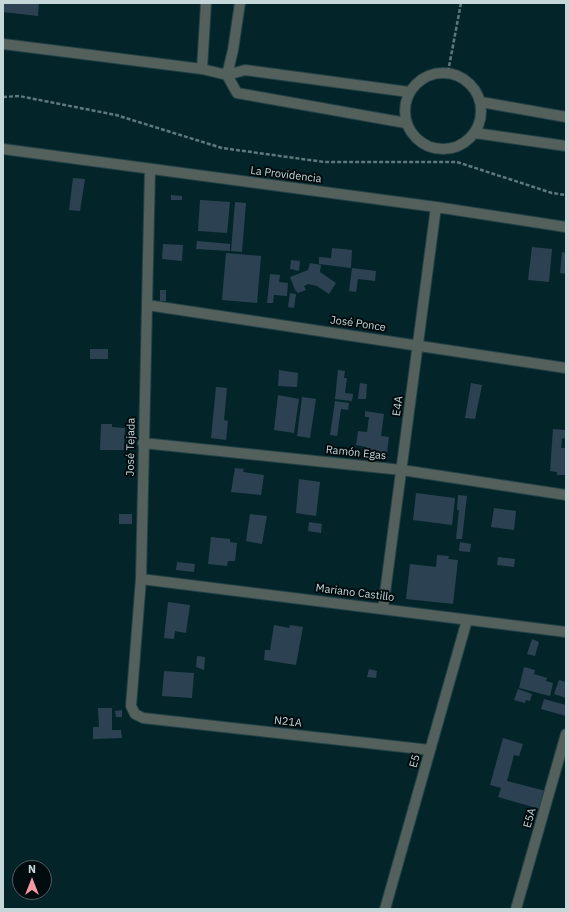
<!DOCTYPE html>
<meta charset="utf-8">
<style>
body{margin:0}
#map{position:relative;width:569px;height:912px;overflow:hidden;background:#03252a;font-family:"IBM Plex Sans",sans-serif}
canvas{display:block}
.frame{position:absolute;inset:0;border:4px solid #c5d7d9;pointer-events:none}
.north{position:absolute;left:12px;top:860px;width:40px;height:40px;box-sizing:border-box;background:#020c0e;border:1px solid #505d5f;border-radius:50%;rotate:0deg;font-size:11px;font-weight:700;line-height:16px;text-align:center;color:#c5d7d9}
.north::after{content:'';display:block;margin:auto;width:14px;height:18px;background:#f49aa1;clip-path:polygon(50% 0,100% 100%,50% 72%,0 100%)}
</style>
<div id="map">
<canvas width="569" height="912"></canvas>
<div class="frame"></div>
<div class="north">N</div>
</div>
<script>
const ctx = document.querySelector('canvas').getContext('2d');
ctx.lineJoin = 'round';
function fill(path, color) { ctx.fillStyle = color; ctx.fill(path, 'evenodd'); }
const shape = rows => new Path2D(rows.map(r => 'M' + r).join(''));
function stroke(path, color, width, dash) { ctx.strokeStyle = color; ctx.lineWidth = width; ctx.lineCap = dash ? 'butt' : 'round'; ctx.setLineDash(dash || []); ctx.stroke(path); }
function write(font, color, halo, rows, align = 'center') {
  ctx.font = font + ' "IBM Plex Sans",sans-serif'; ctx.lineWidth = 4; ctx.setLineDash([]); ctx.textBaseline = 'middle'; ctx.strokeStyle = halo; ctx.fillStyle = color; for (const [text, x, y, turn = 0] of rows) {
    ctx.save(); ctx.translate(x, y); ctx.rotate((+turn || 0) * Math.PI / 180); ctx.textAlign = isNaN(turn) ? turn : align; if (halo) ctx.strokeText(text, 0, 0); ctx.fillText(text, 0, 0); ctx.restore();
  }
}
const building = shape([
 [3,3,39,3,38,16,3,12],
 [73,178,85,179,80,211,69,210],
 [171,195,182,196,182,200,171,200],
 [200,200,230,202,227,233,198,231],
 [235,202,246,203,242,252,231,251],
 [197,241,230,244,230,251,196,249],
 [163,244,183,245,182,261,162,259],
 [532,247,552,249,549,282,528,280],
 [332,248,352,250,351,268,319,264,319,257,331,258],
 [562,252,566,253,566,274,560,273],
 [226,253,261,256,257,303,222,300],
 [291,260,300,261,299,271,290,269],
 [310,263,321,265,320,272,336,283,329,294,317,286,308,284,304,286,306,290,298,293,295,290,290,277,308,270],
 [352,268,376,271,375,281,358,279,356,292,349,291],
 [270,274,280,275,279,282,288,283,287,296,274,295,273,303,267,303],
 [160,290,166,290,166,301,160,301],
 [290,293,296,294,294,308,288,307],
 [90,349,108,349,108,359,90,359],
 [279,370,298,373,297,387,278,386],
 [338,370,345,371,344,378,347,378,345,393,353,394,352,401,335,399],
 [360,383,367,384,366,399,358,399],
 [471,383,482,385,475,419,465,418],
 [216,387,227,388,224,420,228,421,226,440,211,438],
 [278,395,299,399,294,433,274,430],
 [302,397,316,399,310,438,297,436],
 [335,401,349,403,348,410,341,409,337,436,330,435],
 [365,411,384,414,381,436,389,437,386,460,364,457,366,447,356,445,358,431,367,432,369,417,365,417],
 [101,424,112,424,112,427,125,428,124,450,100,450],
 [553,429,566,430,566,439,562,438,561,448,566,448,566,475,557,475,557,472,550,471],
 [235,468,244,469,243,472,264,475,261,495,231,492],
 [299,479,320,482,316,516,296,513],
 [416,493,455,498,452,525,413,520],
 [458,495,467,496,462,539,456,539,459,510,457,510],
 [494,508,516,511,514,530,491,527],
 [119,514,132,514,132,524,119,524],
 [250,514,267,516,262,544,246,541],
 [309,522,322,524,321,533,308,531],
 [211,537,230,539,230,542,237,543,235,561,228,561,227,566,208,564],
 [460,542,471,544,470,552,459,551],
 [437,555,449,556,448,559,458,560,453,604,406,599,410,564,436,567],
 [498,557,515,559,514,567,497,565],
 [177,562,195,564,194,572,176,570],
 [168,602,190,605,186,633,175,631,174,639,164,638],
 [274,625,289,628,290,625,303,627,296,665,264,660,265,650,270,650],
 [532,639,539,642,535,656,527,654],
 [197,656,205,657,204,670,196,667],
 [524,667,535,670,534,674,547,678,546,681,553,683,550,696,519,688],
 [369,669,377,671,376,678,367,677],
 [164,671,194,673,192,698,162,696],
 [559,680,566,682,566,698,554,694],
 [518,689,532,694,530,701,526,700,525,703,514,700],
 [544,699,566,705,566,716,541,709],
 [98,708,112,708,112,730,121,730,122,738,93,739,93,727,99,727],
 [122,710,122,717,116,717,115,711],
 [503,738,523,744,519,756,514,755,507,781,546,791,540,809,498,797,501,788,490,785]
]);
const path = shape([
 [448,72,461,3],
 [3,97,19,96,116,115,222,148,324,162,457,162,552,193,566,195]
]);
const street = shape([
 [240,3,233,50,227,75,237,93,406,123],
 [3,44,202,69,227,75,245,70,409,92],
 [202,69,206,3],
 '405 111a38 38 0 1 1 76 0a38 38 0 1 1-76 0Z',
 [481,102,566,117],
 [475,133,566,146],
 [3,149,436,207,566,227],
 [150,169,141,579,131,706,135,714,143,718,430,750],
 [147,305,566,368],
 [143,443,402,470,566,495],
 [141,579,566,632],
 [383,608,436,207],
 [385,909,467,620],
 [516,909,566,734]
]);
const streetNames = [
 ["La Providencia",286,175,7],
 ["José Ponce",358,324,8],
 ["E4A",398,406,-82],
 ["José Tejada",131,447,-89],
 ["Ramón Egas",356,453,6],
 ["Mariano Castillo",355,593,7],
 ["N21A",288,722,6],
 ["E5",415,761,-74],
 ["E5A",530,818,-74]
];
fill(building, '#2c4252');
stroke(street, '#224146', 12);
stroke(path, '#5e797c', 2.5, [4, 2]);
stroke(street, '#53605c', 10);
write('11px', '#c5d7d9', '#020c0e', streetNames);
</script>
